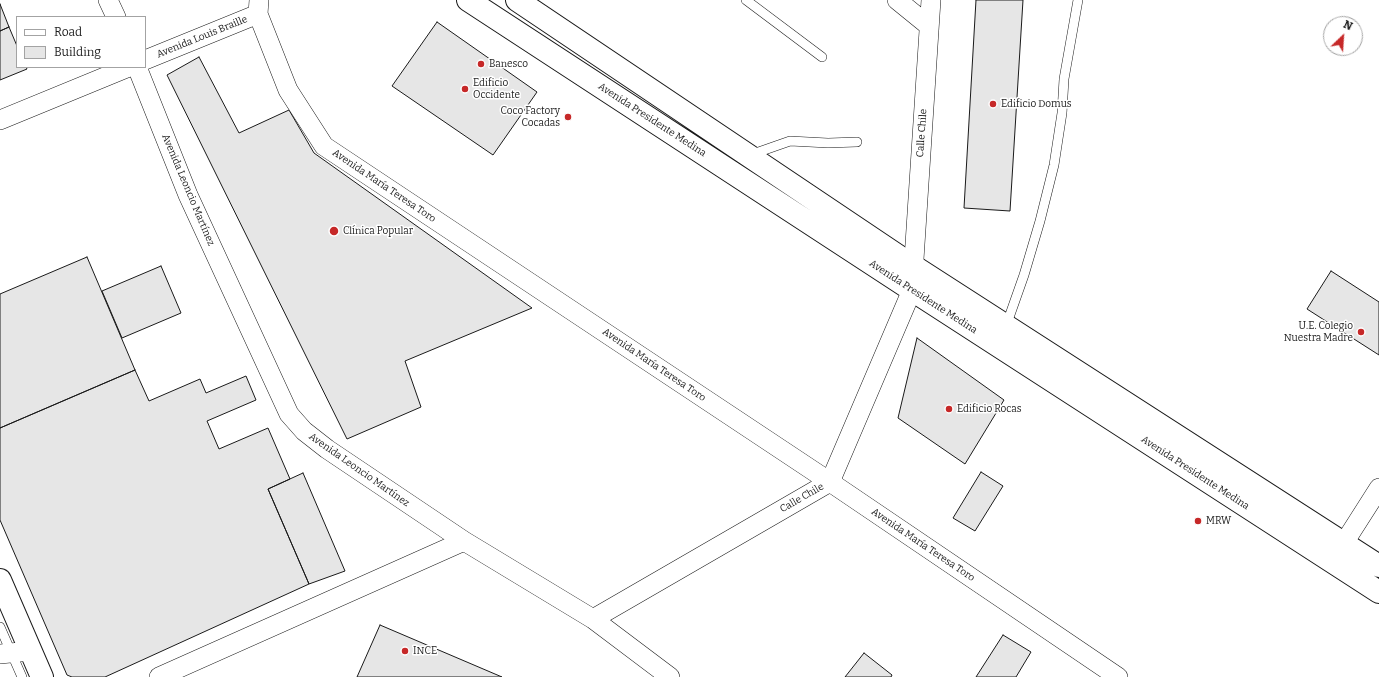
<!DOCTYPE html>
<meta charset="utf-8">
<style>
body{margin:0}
#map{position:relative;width:1379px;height:677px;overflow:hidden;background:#fff;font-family:Bitter,serif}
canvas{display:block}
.legend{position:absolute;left:16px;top:16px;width:130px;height:52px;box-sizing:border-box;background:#fff;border:1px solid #a3a3a3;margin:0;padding:5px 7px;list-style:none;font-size:12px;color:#1a1a1a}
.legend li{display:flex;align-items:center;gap:8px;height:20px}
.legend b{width:20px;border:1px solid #a3a3a3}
.north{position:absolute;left:1323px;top:16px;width:40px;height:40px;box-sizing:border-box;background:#fff;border:1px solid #a3a3a3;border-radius:50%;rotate:25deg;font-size:11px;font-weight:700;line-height:16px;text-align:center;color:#1a1a1a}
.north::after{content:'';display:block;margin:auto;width:14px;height:18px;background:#c62828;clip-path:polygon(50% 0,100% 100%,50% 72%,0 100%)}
</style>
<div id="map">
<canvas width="1379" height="677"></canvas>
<ul class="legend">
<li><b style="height:5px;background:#fff"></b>Road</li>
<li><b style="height:11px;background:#e6e6e6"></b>Building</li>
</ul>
<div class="north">N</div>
</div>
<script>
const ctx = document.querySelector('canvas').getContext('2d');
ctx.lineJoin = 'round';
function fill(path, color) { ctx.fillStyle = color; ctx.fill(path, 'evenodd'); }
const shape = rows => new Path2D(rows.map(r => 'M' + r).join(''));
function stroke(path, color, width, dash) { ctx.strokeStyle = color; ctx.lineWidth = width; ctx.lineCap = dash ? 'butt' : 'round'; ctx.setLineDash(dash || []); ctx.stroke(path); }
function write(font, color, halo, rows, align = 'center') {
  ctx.font = font + ' Bitter,serif'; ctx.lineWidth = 3; ctx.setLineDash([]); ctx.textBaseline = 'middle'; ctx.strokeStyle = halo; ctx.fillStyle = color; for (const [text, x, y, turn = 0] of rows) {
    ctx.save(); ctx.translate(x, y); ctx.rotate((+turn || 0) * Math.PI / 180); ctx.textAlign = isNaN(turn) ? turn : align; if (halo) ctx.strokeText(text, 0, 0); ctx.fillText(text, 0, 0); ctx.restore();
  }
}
const building = shape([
 [976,0,1023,0,1010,211,964,208,976,0],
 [0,4,9,27,0,31,0,4],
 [437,22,537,92,493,155,392,86,437,22],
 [9,27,17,46,17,67,26,67,27,69,0,80,0,31,9,27],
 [199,57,239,133,289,110,314,153,532,308,405,361,421,407,347,439,167,75,199,57],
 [87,257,135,370,0,428,0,294,87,257],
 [161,266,181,313,122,338,102,291,161,266],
 [1331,271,1379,302,1379,355,1307,309,1331,271],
 [917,338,1004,400,965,464,898,418,917,338],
 [135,370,149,401,200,379,206,393,246,376,256,400,207,421,219,449,268,428,290,479,268,489,309,584,105,677,72,677,67,675,0,520,0,428,135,370],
 [981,472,1003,486,975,531,953,518,981,472],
 [303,473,345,571,309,584,268,489,303,473],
 [380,625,502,677,357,677,380,625],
 [1003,635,1031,652,1016,677,976,677,1003,635],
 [864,653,892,675,891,677,845,677,864,653]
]);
const lane = shape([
 [746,0,822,57],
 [750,155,790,141,828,143,857,142],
 [1006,326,1024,275,1040,221,1054,165,1062,113,1064,79,1078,0],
 [0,627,22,677]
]);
const street = shape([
 [108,0,116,17],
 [259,0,258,14,288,90,324,146,830,482,1118,677],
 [897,0,929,26],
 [145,60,258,14],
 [137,67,188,195,289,414,304,431,327,449,464,541,593,619,670,677],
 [0,120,129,67],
 [1344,543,1379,488],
 [593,619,830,482,912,290,931,0],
 [0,654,30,651],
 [159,677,464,541]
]);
const secondary = shape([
 [468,0,912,290,1379,592],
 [517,0,913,266,1379,566],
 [0,580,42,677]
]);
const markers = [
 [481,64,4,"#c62828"],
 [465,89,4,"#c62828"],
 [993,104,4,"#c62828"],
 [568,117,4,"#c62828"],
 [334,231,5,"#c62828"],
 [1361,332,4,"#c62828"],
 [949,409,4,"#c62828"],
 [1198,521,4,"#c62828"],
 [405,651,4,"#c62828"]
];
const streetNames = [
 ["Avenida Louis Braille",202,37,-22],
 ["Avenida Presidente Medina",652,120,33],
 ["Calle Chile",922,133,-86],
 ["Avenida María Teresa Toro",384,186,34],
 ["Avenida Leoncio Martínez",188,190,67],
 ["Avenida Presidente Medina",923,297,33],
 ["Avenida María Teresa Toro",654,365,34],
 ["Avenida Leoncio Martínez",359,470,35],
 ["Avenida Presidente Medina",1195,473,33],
 ["Calle Chile",802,498,-30],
 ["Avenida María Teresa Toro",923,545,34]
];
const poiNames = [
 ["Banesco",489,64],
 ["Edificio",473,83],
 ["Occidente",473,95],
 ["Edificio Domus",1001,104],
 ["Coco Factory",560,111,"right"],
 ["Cocadas",560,123,"right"],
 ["Clínica Popular",343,231],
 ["U.E. Colegio",1353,326,"right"],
 ["Nuestra Madre",1353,338,"right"],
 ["Edificio Rocas",957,409],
 ["MRW",1206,521],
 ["INCE",413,651]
];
fill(building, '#e6e6e6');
stroke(building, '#1a1a1a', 1);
stroke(lane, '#1a1a1a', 10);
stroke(street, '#1a1a1a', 20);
stroke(secondary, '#1a1a1a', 24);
stroke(lane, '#fff', 9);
stroke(street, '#fff', 19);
stroke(secondary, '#fff', 22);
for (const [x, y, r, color] of markers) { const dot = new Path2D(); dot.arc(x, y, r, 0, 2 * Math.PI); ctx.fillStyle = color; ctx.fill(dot); stroke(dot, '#fff', 1.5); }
write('10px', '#1a1a1a', '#fff', streetNames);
write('10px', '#1a1a1a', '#fff', poiNames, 'left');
</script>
